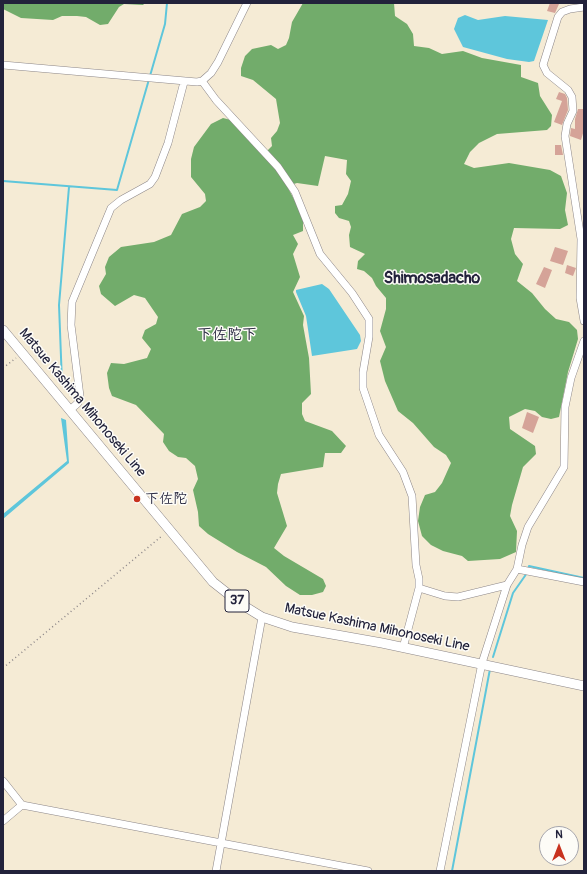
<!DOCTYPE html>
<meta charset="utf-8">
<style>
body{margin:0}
#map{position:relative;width:587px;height:874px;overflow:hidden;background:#f5ebd5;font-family:Pangolin,sans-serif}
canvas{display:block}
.frame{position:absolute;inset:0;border:4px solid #22223b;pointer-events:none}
.north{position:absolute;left:539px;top:826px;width:40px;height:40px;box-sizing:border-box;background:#fdfcf7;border:1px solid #a5a5ac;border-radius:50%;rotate:0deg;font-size:11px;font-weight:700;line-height:16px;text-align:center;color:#22223b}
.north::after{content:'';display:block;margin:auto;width:14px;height:18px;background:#c8321e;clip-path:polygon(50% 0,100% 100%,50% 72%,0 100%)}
</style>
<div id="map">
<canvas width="587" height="874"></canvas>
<div class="frame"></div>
<div class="north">N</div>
</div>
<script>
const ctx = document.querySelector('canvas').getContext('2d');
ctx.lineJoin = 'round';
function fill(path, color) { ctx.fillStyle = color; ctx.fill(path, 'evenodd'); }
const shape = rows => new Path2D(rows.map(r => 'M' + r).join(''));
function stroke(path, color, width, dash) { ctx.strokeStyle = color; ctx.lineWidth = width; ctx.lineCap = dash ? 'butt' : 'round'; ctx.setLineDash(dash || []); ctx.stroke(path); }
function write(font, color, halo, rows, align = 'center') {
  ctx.font = font + ' Pangolin,"Klee One",sans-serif'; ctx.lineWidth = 3; ctx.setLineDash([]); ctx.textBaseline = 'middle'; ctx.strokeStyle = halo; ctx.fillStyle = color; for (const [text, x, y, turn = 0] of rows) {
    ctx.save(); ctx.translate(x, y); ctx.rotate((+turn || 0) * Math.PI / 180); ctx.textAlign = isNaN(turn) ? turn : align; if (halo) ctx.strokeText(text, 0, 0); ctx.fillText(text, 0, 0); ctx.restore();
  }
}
const forest = shape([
 [3,3,145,3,143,5,124,4,119,7,108,24,100,25,86,17,77,16,62,16,53,20,21,18,3,9],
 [303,3,394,3,395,16,407,24,413,34,414,46,429,48,442,54,463,51,482,58,521,65,521,77,538,83,540,96,552,115,551,126,547,130,497,134,479,143,470,152,464,164,474,168,509,163,550,170,561,176,567,193,565,210,568,225,560,229,514,228,511,239,515,254,523,264,517,281,532,293,545,309,556,319,569,322,577,330,578,339,568,372,559,417,551,419,542,417,535,411,525,409,509,417,510,429,535,446,536,454,523,467,512,505,510,516,517,531,516,552,500,559,468,561,462,556,443,551,431,545,422,536,418,521,420,507,425,495,435,492,442,483,451,463,446,455,434,447,413,423,398,411,385,381,380,361,386,347,380,331,386,309,386,298,376,286,372,278,364,271,357,269,358,261,365,254,350,247,349,235,351,227,349,221,339,218,335,213,335,206,342,205,348,194,351,181,346,174,347,160,325,156,318,186,297,183,287,186,296,203,303,221,303,231,293,235,298,244,293,254,300,277,293,292,304,316,303,325,309,358,311,394,302,403,302,414,305,421,332,431,346,446,341,453,325,453,323,467,281,474,278,484,277,493,287,526,274,548,284,556,323,579,326,586,323,592,312,595,300,595,286,586,266,567,237,552,208,534,199,526,198,512,193,490,198,479,195,466,186,458,178,457,169,451,163,442,164,434,136,405,112,396,109,388,107,373,111,363,124,364,147,358,151,349,142,338,145,330,156,324,158,317,145,298,134,295,115,306,101,294,99,286,106,274,105,267,109,257,121,247,154,242,171,235,182,214,200,207,206,201,205,194,191,177,191,159,194,147,211,124,223,118,231,120,264,154,272,146,271,138,277,131,280,123,276,99,253,80,241,76,241,68,245,56,252,49,271,45,278,49,286,45,289,38,292,22]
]);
const water = shape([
 [465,15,478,20,505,16,548,20,534,61,529,62,507,59,463,47,454,29,458,18],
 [322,284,329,289,360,335,361,341,357,349,312,356,306,316,296,292,296,290],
 [61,418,66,420,69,463,3,519,3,514,67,461]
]);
const stream = shape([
 [3,181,117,190,165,24,167,3],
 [62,383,59,305,69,187],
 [528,569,529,566,584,578],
 [493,657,513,593,527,573],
 [452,871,490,669]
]);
const building = shape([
 [550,3,559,4,555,13,547,11],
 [559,92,565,94,567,98,568,110,562,125,554,122,562,101,556,99],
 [578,109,584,109,584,130,581,140,570,136,571,128,575,129,575,119],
 [555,145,561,145,563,155,555,155],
 [555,247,568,251,563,265,550,261],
 [567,265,576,268,573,276,565,273],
 [544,267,552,270,545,288,536,284],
 [527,412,539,417,533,433,522,428]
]);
const path = shape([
 [3,368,16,358],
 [3,668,163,535]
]);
const minor = shape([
 [584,7,570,9,562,12,558,17,543,65,547,73,568,90,572,97,573,111,567,124,565,136,581,239,580,298,584,321],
 [3,65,197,82,202,81,211,73,218,62,247,3],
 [202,81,216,100,278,167,295,192,320,254,352,293,369,319,369,337,363,372,363,388,379,435,403,472,412,496,416,565,419,579,419,588,403,648],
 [70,410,78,403,80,396,71,325,72,302,111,208,121,200,150,184,155,177,168,143,184,82],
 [517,569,584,582],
 [419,588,445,596,458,597,507,585],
 [3,781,22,805,368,871],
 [3,821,22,805],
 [216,871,262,617],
 [440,871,482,663,507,585,517,569,522,545,528,527,564,467,565,407,571,378,584,341]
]);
const major = shape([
 [3,330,213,582,241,604,262,617,292,627,382,643,584,686]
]);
const markers = [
 [137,499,4,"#c8321e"]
];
const shields = [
 [237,601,24]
];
const shieldNames = [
 ["37",237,601]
];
const streetNames = [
 ["Matsue Kashima Mihonoseki Line",82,403,50],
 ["Matsue Kashima Mihonoseki Line",377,628,12]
];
const poiNames = [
 ["下佐陀",145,499]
];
const neighbourhoodNames = [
 ["下佐陀下",227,335]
];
const quarterNames = [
 ["Shimosadacho",432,279]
];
fill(forest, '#72ac6b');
fill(water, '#5ec6db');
stroke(stream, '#5ec6db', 2);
fill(building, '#d5a398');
stroke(minor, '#8c8688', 8);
stroke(major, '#8c8688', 10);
stroke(path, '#8c8688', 1.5, [1, 3]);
stroke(minor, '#fff', 7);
stroke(major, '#fff', 9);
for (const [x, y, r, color] of markers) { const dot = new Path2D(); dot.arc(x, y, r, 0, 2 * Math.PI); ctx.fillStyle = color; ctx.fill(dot); stroke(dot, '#fdfcf7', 1.5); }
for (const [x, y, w] of shields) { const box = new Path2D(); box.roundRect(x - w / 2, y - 11, w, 22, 3); ctx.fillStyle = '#fdfcf7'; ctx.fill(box); stroke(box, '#22223b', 1); }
write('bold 13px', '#22223b', null, shieldNames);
write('14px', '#22223b', '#fdfcf7', streetNames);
write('bold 14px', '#22223b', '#fdfcf7', poiNames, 'left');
write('bold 15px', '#22223b', '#fdfcf7', neighbourhoodNames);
write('bold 16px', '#22223b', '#fdfcf7', quarterNames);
</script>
